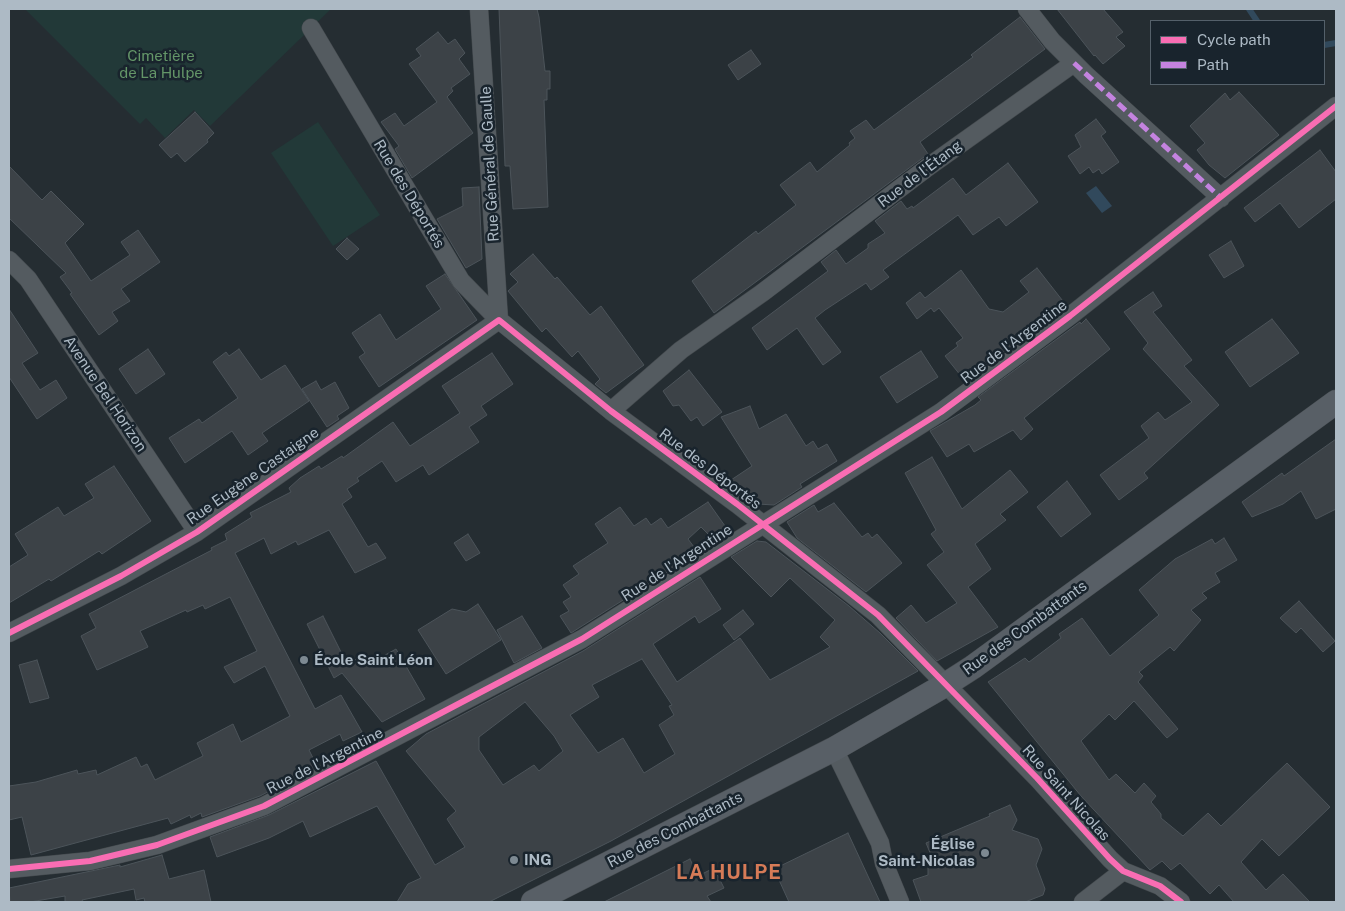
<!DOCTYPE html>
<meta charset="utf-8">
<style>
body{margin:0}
#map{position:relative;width:1345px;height:911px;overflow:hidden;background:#252d32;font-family:"Public Sans",sans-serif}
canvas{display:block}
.frame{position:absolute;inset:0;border:10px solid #adbac5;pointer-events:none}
.legend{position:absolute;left:1150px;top:20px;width:175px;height:65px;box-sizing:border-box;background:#19242d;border:1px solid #54606a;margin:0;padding:6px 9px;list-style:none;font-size:15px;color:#adbac5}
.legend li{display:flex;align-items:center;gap:10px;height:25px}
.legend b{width:25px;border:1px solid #54606a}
</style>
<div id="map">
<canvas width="1345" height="911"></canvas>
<div class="frame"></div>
<ul class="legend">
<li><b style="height:6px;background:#f96db3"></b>Cycle path</li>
<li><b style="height:6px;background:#c483df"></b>Path</li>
</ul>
</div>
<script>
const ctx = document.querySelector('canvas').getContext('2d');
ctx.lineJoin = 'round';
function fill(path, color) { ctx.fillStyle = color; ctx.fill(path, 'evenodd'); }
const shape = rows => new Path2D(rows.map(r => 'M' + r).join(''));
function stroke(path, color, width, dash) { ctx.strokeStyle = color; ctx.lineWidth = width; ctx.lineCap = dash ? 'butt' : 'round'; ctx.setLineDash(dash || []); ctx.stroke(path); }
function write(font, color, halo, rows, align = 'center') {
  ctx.font = font + ' "Public Sans",sans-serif'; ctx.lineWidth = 5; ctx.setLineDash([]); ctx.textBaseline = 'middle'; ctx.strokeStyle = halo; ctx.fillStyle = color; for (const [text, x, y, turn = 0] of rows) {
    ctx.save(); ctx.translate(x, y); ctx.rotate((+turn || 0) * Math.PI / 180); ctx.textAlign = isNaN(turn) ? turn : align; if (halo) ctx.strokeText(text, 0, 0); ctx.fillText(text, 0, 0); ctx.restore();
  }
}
const green = shape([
 [25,9,331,9,210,126,194,110,165,138,146,118,140,124],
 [318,122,380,215,333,246,271,153]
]);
const water = shape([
 [1096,186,1112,206,1102,213,1086,193]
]);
const stream = shape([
 [1249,9,1257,21],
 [1324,45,1336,43]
]);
const building = shape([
 [499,9,537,9,539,17,545,71,550,71,550,89,547,89,547,100,544,100,548,207,513,209,510,166,505,166,499,9],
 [1057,9,1103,9,1123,32,1116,37,1125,46,1103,64,1095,55,1094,56,1057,9],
 [1020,17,1045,49,920,142,928,154,714,313,692,281,756,231,758,234,796,205,780,185,810,162,817,172,850,145,849,143,855,138,850,131,866,120,874,130,973,57,971,55,1020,17],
 [438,32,448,44,455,39,465,53,459,59,470,74,451,88,453,91,447,97,473,133,412,178,395,149,399,146,381,122,395,113,404,126,437,102,409,64,421,56,416,49,438,32],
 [751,50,761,64,738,80,728,65,751,50],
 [1239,92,1279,135,1225,178,1209,165,1197,150,1205,143,1190,126,1225,93,1230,100,1239,92],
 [195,112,214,133,207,140,208,142,185,162,177,153,171,158,159,145,195,112],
 [1096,119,1106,132,1101,136,1119,162,1102,174,1099,169,1093,173,1089,167,1080,174,1068,156,1081,147,1075,135,1096,119],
 [1320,150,1336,172,1336,199,1299,228,1280,203,1255,222,1244,208,1320,150],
 [1008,163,1038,202,1006,226,999,217,973,235,958,215,883,270,889,277,871,290,866,283,825,310,815,318,841,352,823,365,797,328,767,350,752,328,828,271,821,262,836,250,846,264,868,248,868,244,885,233,875,221,901,201,907,209,912,206,913,208,953,178,966,195,1008,163],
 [9,166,42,200,51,191,84,224,65,243,91,281,130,255,121,242,138,230,160,262,121,289,130,301,112,312,118,321,99,335,70,294,72,293,60,277,66,273,9,218,9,166],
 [479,187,482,259,466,268,437,219,463,206,462,188,479,187],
 [347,238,359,249,347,260,336,249,347,238],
 [1231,241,1244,266,1224,278,1209,255,1231,241],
 [533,254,555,279,557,277,590,315,601,306,644,365,606,393,595,384,600,379,578,351,572,357,546,328,542,332,508,291,518,282,510,274,533,254],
 [1037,268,1066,305,965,381,945,356,958,346,956,343,963,338,939,308,934,312,931,308,917,319,906,303,920,292,925,298,961,270,989,309,1003,312,1029,292,1020,281,1037,268],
 [445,274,477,320,379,387,359,357,365,353,352,333,380,314,396,340,441,309,426,286,445,274],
 [1153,292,1162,306,1153,312,1192,360,1184,366,1219,405,1144,473,1148,478,1119,500,1100,475,1149,438,1141,426,1158,412,1165,420,1192,402,1143,349,1148,343,1124,312,1153,292],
 [9,309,38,353,22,363,40,390,56,380,67,398,37,419,9,377,9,309],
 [1086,319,1110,349,1024,418,1033,429,1021,440,1013,430,974,452,969,444,947,457,930,431,975,405,981,400,978,397,1080,322,1081,324,1086,319],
 [1272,319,1299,353,1250,387,1225,352,1272,319],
 [148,349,165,374,136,394,119,369,148,349],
 [239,349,261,380,285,365,309,401,262,433,268,441,248,455,232,431,185,463,169,438,199,419,202,423,238,398,213,362,226,352,229,356,239,349],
 [921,351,938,377,897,403,880,377,921,351],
 [492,353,513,384,481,406,487,415,469,427,479,442,429,475,423,465,396,482,382,461,357,478,359,481,347,489,352,497,342,504,368,547,376,543,386,558,355,573,329,530,298,545,296,541,271,554,264,538,235,553,315,709,341,695,362,732,343,741,340,734,309,750,317,766,260,796,202,817,201,813,191,818,190,815,171,824,168,818,31,855,22,817,9,820,9,786,36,782,77,770,78,774,96,770,97,775,136,757,141,767,147,764,155,780,203,756,197,743,233,724,241,742,290,716,265,666,234,683,224,667,257,651,230,597,205,609,203,605,187,612,186,610,140,631,148,647,97,670,81,636,96,628,89,614,212,550,211,548,227,540,225,534,252,517,250,513,291,492,289,488,300,478,319,466,321,469,342,456,343,458,393,422,410,446,460,413,442,386,492,353],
 [689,370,722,412,703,426,697,417,691,421,679,405,673,406,663,391,689,370],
 [316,381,321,390,335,382,349,408,337,416,339,419,327,427,302,389,316,381],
 [750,406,759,429,786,414,806,446,813,441,818,449,827,444,837,461,800,484,802,487,774,505,757,504,728,482,752,466,721,417,750,406],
 [1336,439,1336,509,1316,519,1301,491,1283,504,1252,517,1242,502,1282,473,1284,476,1336,439],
 [932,457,962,509,1010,470,1028,492,1000,514,1006,520,975,544,991,569,968,587,998,627,937,661,896,618,911,605,926,623,957,603,927,565,944,552,931,534,936,530,905,473,932,457],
 [114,466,151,521,102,554,99,551,51,581,49,579,9,603,9,567,28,555,15,534,58,507,64,516,94,498,85,484,114,466],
 [1067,481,1091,514,1061,537,1037,507,1067,481],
 [708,502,730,533,716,542,701,527,688,539,697,551,688,559,571,633,560,616,569,611,563,602,571,597,563,585,579,574,573,566,608,543,595,524,620,507,634,526,646,518,651,525,661,518,668,528,708,502],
 [834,503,862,537,868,533,872,538,877,534,902,563,866,592,797,538,787,522,814,505,818,512,834,503],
 [468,534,480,553,466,561,454,543,468,534],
 [1224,538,1237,560,1215,573,1220,582,1202,593,1207,598,1191,610,1201,620,1174,651,1170,647,1139,672,1143,676,1138,682,1178,729,1167,738,1134,701,1115,720,1109,714,1081,741,1109,780,1116,774,1135,793,1144,783,1156,796,1151,802,1161,814,1161,818,1183,836,1208,813,1221,826,1287,763,1330,807,1279,856,1262,839,1241,862,1266,890,1283,874,1310,902,1234,902,1219,885,1210,894,1180,863,1171,870,1162,861,1150,870,1081,796,988,682,1025,658,1029,662,1061,638,1059,634,1082,618,1110,656,1159,615,1139,590,1175,559,1212,539,1215,544,1224,538],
 [757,541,766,542,849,606,880,633,918,671,611,841,489,902,397,902,408,884,421,878,377,806,310,837,303,821,269,838,217,857,210,837,269,815,376,761,435,865,465,847,447,819,456,811,406,751,426,734,583,651,700,577,721,609,699,623,695,616,653,644,677,682,740,638,770,680,830,647,820,637,835,620,790,578,771,597,731,557,757,541],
 [642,659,672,705,669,706,674,715,659,725,675,754,644,773,623,738,598,753,570,715,599,697,592,685,642,659],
 [525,702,554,736,563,751,539,771,534,765,503,785,479,750,479,737,525,702],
 [1299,601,1335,641,1323,652,1301,628,1296,633,1280,618,1299,601],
 [478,604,501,640,446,674,418,630,452,609,466,612,478,604],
 [743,610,754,624,734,640,723,625,743,610],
 [323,616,347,664,364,655,369,664,396,649,425,699,382,722,342,673,334,678,307,624,323,616],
 [522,616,542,648,514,663,497,630,522,616],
 [37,660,49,698,30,703,19,665,37,660],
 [1010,805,1017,820,1012,830,1038,839,1042,849,1036,865,1045,889,1043,895,1025,902,921,902,913,880,928,875,928,868,933,860,926,843,990,816,989,814,1010,805],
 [848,833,880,902,789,902,774,869,848,833],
 [162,855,169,879,204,870,211,902,145,902,144,898,136,900,134,889,82,900,83,902,65,902,65,896,30,902,10,902,9,888,120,865,120,867,162,855],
 [690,859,698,876,714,868,724,888,707,896,711,902,604,902,690,859]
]);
const minor = shape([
 [479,9,499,320],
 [1027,9,1052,41,1086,75,1221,198],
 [311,28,461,281,499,320,611,411,737,504,878,615,1037,778,1110,859,1123,871,1160,886,1181,902],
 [9,260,28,279,197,532],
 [611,411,681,350,762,293,928,167,1074,63],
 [9,633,121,576,197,532,499,320],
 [834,749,880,843,884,863,900,902],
 [9,869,90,861,157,845,264,806,582,639,941,412,1070,316,1336,106],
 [1083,902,1123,871]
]);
const secondary = shape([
 [533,902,834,749,945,685,973,667,1336,402]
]);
const quiet = shape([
 [1074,63,1221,198]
]);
const cycleway = shape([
 [9,633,121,576,197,532,499,320,611,411,737,504,878,615,1037,778,1110,859,1123,871,1160,886,1181,902],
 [9,869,90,861,157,845,264,806,582,639,941,412,1070,316,1336,106]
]);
const markers = [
 [304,660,5,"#7d8992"],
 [985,853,5,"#7d8992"],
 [514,860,5,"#7d8992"]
];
const parkNames = [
 ["Cimetière",161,56],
 ["de La Hulpe",161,73]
];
const streetNames = [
 ["Rue Général de Gaulle",490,164,-93],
 ["Rue de l'Étang",920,174,-37],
 ["Rue des Déportés",409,194,59],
 ["Rue de l'Argentine",1014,342,-37],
 ["Avenue Bel Horizon",105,394,56],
 ["Rue des Déportés",710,469,37],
 ["Rue Eugène Castaigne",253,476,-35],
 ["Rue de l'Argentine",677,563,-33],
 ["Rue des Combattants",1025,628,-36],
 ["Rue de l'Argentine",325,761,-27],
 ["Rue Saint Nicolas",1066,793,48],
 ["Rue des Combattants",675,830,-27]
];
const poiNames = [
 ["École Saint Léon",314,660],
 ["Église",975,844,"right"],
 ["Saint-Nicolas",975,861,"right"],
 ["ING",524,860]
];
const districtNames = [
 ["LA HULPE",729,873]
];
fill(green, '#223938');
fill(water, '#31495c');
stroke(stream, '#31495c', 6);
fill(building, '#3c4247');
stroke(building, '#4c545a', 1);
stroke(minor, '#43494d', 19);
stroke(secondary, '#43494d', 25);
stroke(minor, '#545b60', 18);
stroke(secondary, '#585f66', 24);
stroke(quiet, '#c483df', 5, [10, 5]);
stroke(cycleway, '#f96db3', 6);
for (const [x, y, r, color] of markers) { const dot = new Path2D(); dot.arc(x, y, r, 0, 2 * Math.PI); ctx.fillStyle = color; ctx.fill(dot); stroke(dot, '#19242d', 2); }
write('15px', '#649668', '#19242d', parkNames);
write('15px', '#adbac5', '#19242d', streetNames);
write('bold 15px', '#adbac5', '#19242d', poiNames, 'left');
ctx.letterSpacing = '1px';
write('bold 20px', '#d67b57', '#19242d', districtNames);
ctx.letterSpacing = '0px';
</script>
